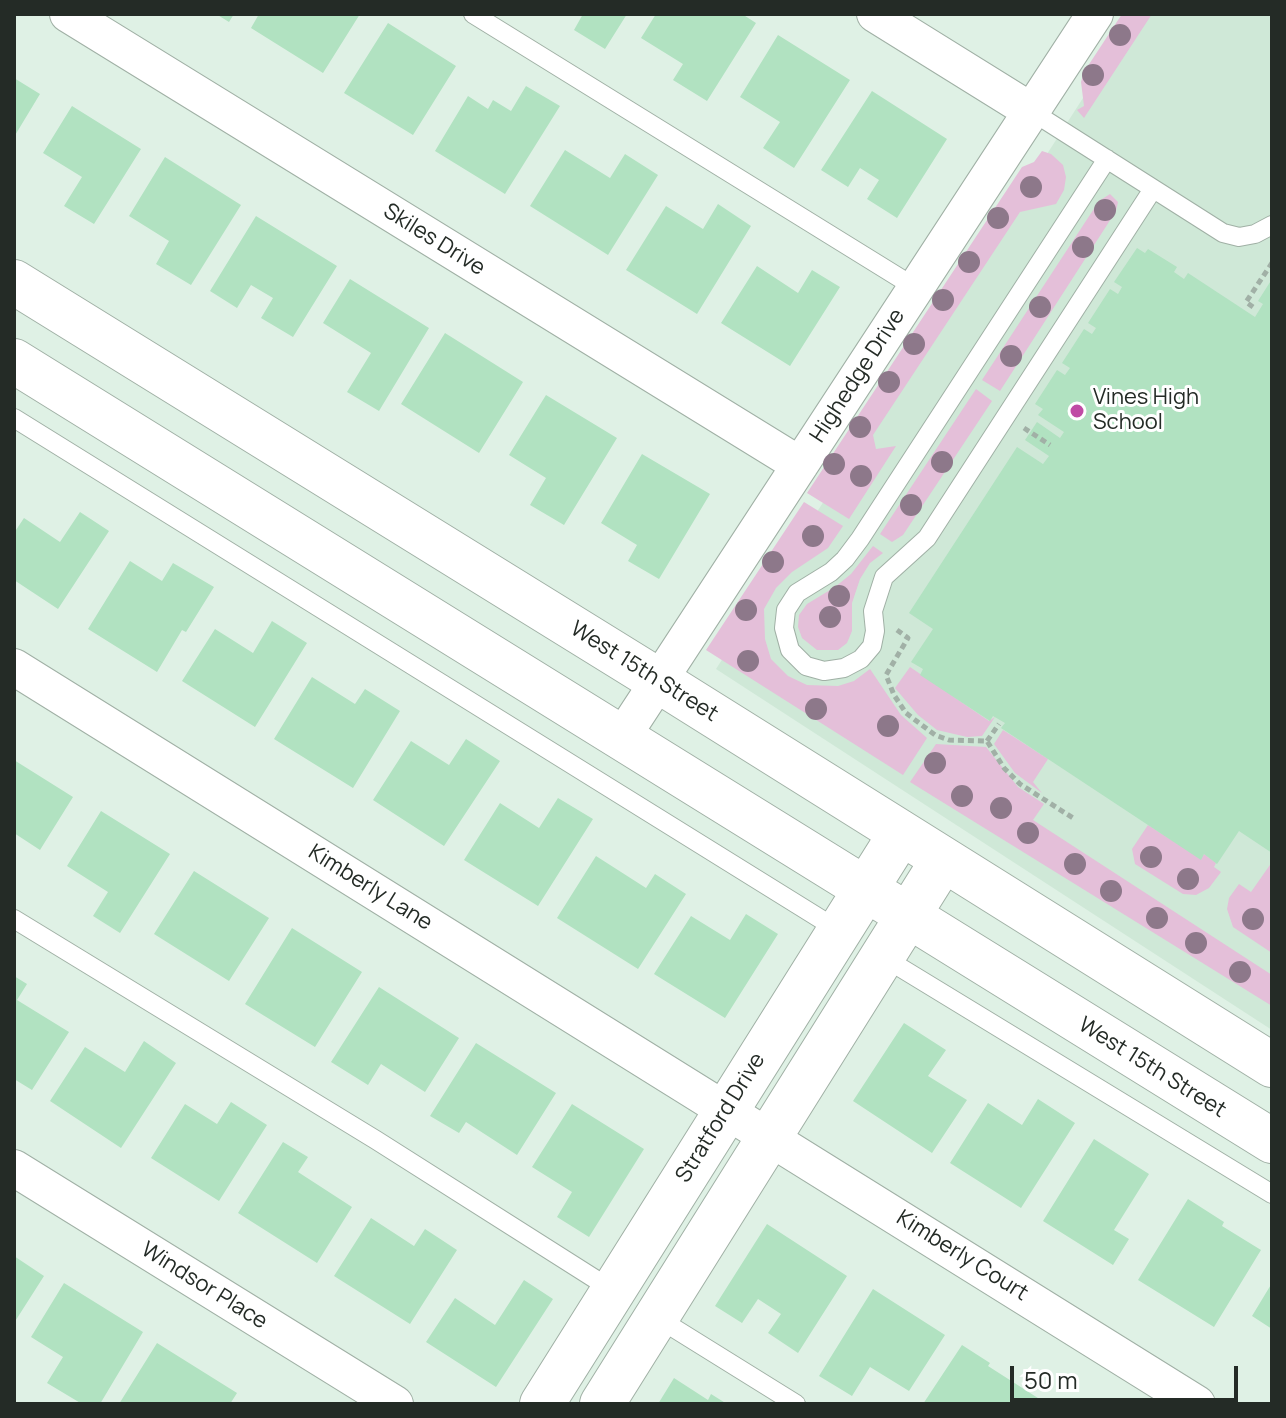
<!DOCTYPE html>
<style>
body{margin:0}
#map{position:relative;width:1286px;height:1418px;overflow:hidden;background:#dff1e5;font-family:Manrope,sans-serif}
canvas{display:block}
.frame{position:absolute;inset:0;border:16px solid #242b26;pointer-events:none}
.scale{position:absolute;left:1010px;top:1366px;width:228px;height:36px;box-sizing:border-box;border:4px solid #242b26;border-top:0;padding-left:10px;font-size:24px;line-height:28px;white-space:nowrap;color:#242b26;-webkit-text-stroke:6px #fff;paint-order:stroke}
</style>
<div id="map">
<canvas width="1286" height="1418"></canvas>
<div class="frame"></div>
<div class="scale">50 m</div>
</div>
<script>
const ctx = document.querySelector('canvas').getContext('2d');
ctx.lineJoin = 'round';
function fill(path, color) { ctx.fillStyle = color; ctx.fill(path, 'evenodd'); }
const shape = rows => new Path2D(rows.map(r => 'M' + r).join(''));
function stroke(path, color, width, dash) { ctx.strokeStyle = color; ctx.lineWidth = width; ctx.lineCap = dash ? 'butt' : 'round'; ctx.setLineDash(dash || []); ctx.stroke(path); }
function write(font, color, halo, rows, align = 'center') {
  ctx.font = font + ' Manrope,sans-serif'; ctx.lineWidth = 6; ctx.setLineDash([]); ctx.textBaseline = 'middle'; ctx.strokeStyle = halo; ctx.fillStyle = color; for (const [text, x, y, turn = 0] of rows) {
    ctx.save(); ctx.translate(x, y); ctx.rotate((+turn || 0) * Math.PI / 180); ctx.textAlign = isNaN(turn) ? turn : align; if (halo) ctx.strokeText(text, 0, 0); ctx.fillText(text, 0, 0); ctx.restore();
  }
}
const built = shape([
 [1137,14,1272,14,1272,1030,716,669]
]);
const green = shape([
 [1122,14,1152,14,1084,118,1077,110,1084,106,1081,82,1084,72],
 [1042,151,1051,154,1063,165,1066,177,1064,190,1056,204,1020,212,873,435,876,449,896,446,849,519,807,493,1022,167,1034,162],
 [1110,194,1118,202,1116,211,1000,391,982,380,1099,201],
 [976,389,992,401,903,535,892,542,880,534],
 [804,502,843,526,828,548,792,572,776,588,764,609,765,639,771,659,788,676,807,685,838,686,854,681,870,669,901,715,927,738,903,775,706,650],
 [873,546,883,553,870,563,860,579,852,603,852,631,847,643,838,650,817,650,802,638,798,627,799,615,807,604,835,587,851,574],
 [910,667,989,721,995,717,982,736,967,737,937,730,918,715,895,688],
 [1003,730,1048,759,1033,782,1042,793,1015,773,994,744],
 [936,744,986,747,1018,787,1044,804,1033,820,1272,975,1272,1006,910,782],
 [1148,825,1201,859,1204,854,1216,863,1214,867,1221,872,1209,888,1196,895,1183,894,1135,864,1132,849],
 [1272,862,1272,953,1233,927,1227,909,1229,898,1239,884,1251,892]
]);
const building = shape([
 [216,14,234,14,229,22],
 [259,14,360,14,323,73,251,28],
 [583,14,627,14,605,49,574,30],
 [656,14,742,14,756,23,707,101,673,80,683,64,641,38],
 [388,23,456,66,413,135,344,93],
 [778,35,850,80,794,168,763,148,780,122,740,97],
 [14,78,40,94,14,137],
 [526,86,560,106,505,194,435,151,468,96,488,109,493,100,511,111],
 [872,91,947,139,897,218,867,199,879,180,860,168,848,187,821,170],
 [72,106,141,149,94,224,64,206,82,177,43,153],
 [565,150,610,178,625,154,658,175,608,255,530,206],
 [165,157,241,205,191,285,156,264,169,241,129,216],
 [718,204,751,226,697,314,626,270,666,206,703,229],
 [256,216,337,266,293,337,261,318,273,298,251,285,237,308,210,291],
 [1137,248,1145,253,1148,249,1177,267,1174,272,1184,279,1188,273,1255,317,1263,304,1258,301,1272,279,1272,853,1239,831,1217,864,1204,854,1201,860,1048,759,1001,728,1005,723,993,716,990,721,920,675,923,669,911,662,933,629,909,613,1017,447,1043,464,1049,456,1025,440,1037,422,1060,438,1064,432,1038,415,1043,409,1035,404,1057,370,1065,375,1070,368,1062,363,1084,329,1092,334,1096,328,1088,323,1110,289,1118,294,1122,287,1114,282],
 [757,266,798,293,812,270,840,287,790,366,721,323],
 [350,279,429,328,379,411,347,392,371,353,323,323],
 [445,333,523,382,479,453,401,404],
 [546,395,617,438,564,525,530,505,546,478,509,455],
 [642,454,710,494,659,579,628,561,637,545,601,523],
 [80,512,109,531,58,609,14,580,14,533,24,518,60,542],
 [130,561,162,581,173,563,214,587,186,632,182,630,157,672,88,629],
 [272,621,307,643,255,727,182,681,215,629,253,653],
 [312,677,355,704,365,689,400,711,353,788,274,739],
 [466,739,500,761,444,846,373,800,411,741,449,765],
 [14,760,73,797,40,850,14,833],
 [558,798,593,819,538,906,464,860,500,803,539,828],
 [101,811,170,854,120,933,93,916,108,892,67,866],
 [596,856,646,888,655,874,686,894,638,969,557,918],
 [194,871,269,918,229,981,154,934],
 [746,914,778,934,725,1018,654,974,691,916,730,940],
 [292,928,362,972,315,1047,245,1004],
 [14,976,27,984,17,1000,69,1032,32,1090,14,1079],
 [379,987,459,1038,425,1092,381,1064,368,1085,331,1062],
 [904,1023,946,1050,928,1076,967,1100,932,1153,853,1101],
 [144,1041,176,1063,121,1148,50,1101,85,1047,125,1072],
 [476,1043,556,1093,517,1155,466,1122,459,1133,430,1116],
 [1038,1099,1075,1123,1021,1208,950,1163,988,1103,1022,1125],
 [231,1102,267,1125,219,1201,151,1158,185,1104,217,1124],
 [572,1104,644,1149,589,1237,557,1217,572,1192,532,1167],
 [1094,1139,1149,1174,1114,1230,1129,1239,1113,1265,1043,1221],
 [283,1142,308,1157,298,1172,352,1207,317,1263,238,1213],
 [1188,1199,1224,1222,1222,1226,1261,1250,1214,1327,1138,1280],
 [371,1218,414,1246,425,1229,457,1250,410,1324,334,1276],
 [767,1224,847,1276,798,1353,768,1333,781,1314,758,1299,742,1323,715,1306],
 [14,1256,44,1276,14,1323],
 [524,1280,553,1299,496,1387,426,1342,455,1298,495,1325],
 [64,1283,143,1332,100,1404,82,1404,47,1383,63,1357,31,1337],
 [1272,1283,1272,1329,1252,1316],
 [873,1289,945,1335,909,1391,870,1367,852,1396,819,1376],
 [157,1343,237,1393,230,1404,119,1404],
 [962,1345,990,1363,988,1366,1041,1400,1039,1404,923,1404],
 [674,1378,708,1400,711,1394,727,1404,658,1404]
]);
const path = shape([
 [1253,307,1246,302,1272,263],
 [1024,428,1050,445],
 [897,630,908,638,886,675,894,695,906,713,935,735,949,740,987,741,1004,768,1020,784,1073,818],
 [987,741,999,724]
]);
const lane = shape([
 [473,14,916,288],
 [1031,111,1223,233,1239,237,1255,234,1272,225],
 [1107,159,860,539,845,559,831,572,797,593,786,610,784,628,790,650,806,666,824,671,844,668,861,659,872,646,875,631,873,611,884,577,927,538,1153,189],
 [14,418,840,931],
 [14,919,376,1140,614,1291],
 [883,957,1272,1194],
 [656,1317,796,1404]
]);
const street = shape([
 [68,14,800,465],
 [875,14,1031,111],
 [14,667,1197,1404],
 [622,737,1095,14],
 [14,1168,395,1404]
]);
const secondary = shape([
 [14,282,659,681,1272,1065],
 [14,361,1272,1141],
 [542,1404,901,833],
 [602,1404,943,860]
]);
const trees = [
 [1120,35],
 [1093,75],
 [1031,187],
 [1105,210],
 [998,218],
 [1083,247],
 [969,262],
 [943,300],
 [1040,307],
 [914,344],
 [1011,356],
 [889,382],
 [860,427],
 [942,462],
 [834,464],
 [861,476],
 [911,505],
 [813,536],
 [773,562],
 [839,596],
 [746,610],
 [830,617],
 [748,661],
 [816,709],
 [888,726],
 [935,763],
 [962,796],
 [1001,808],
 [1028,833],
 [1151,857],
 [1075,864],
 [1188,879],
 [1111,891],
 [1157,918],
 [1253,919],
 [1196,943],
 [1240,972]
];
const markers = [
 [1077,411,8,"#c04ca5"]
];
const streetNames = [
 ["Skiles Drive",434,240,32],
 ["Highedge Drive",858,376,-57],
 ["West 15th Street",644,672,32],
 ["Kimberly Lane",370,888,32],
 ["West 15th Street",1152,1068,32],
 ["Stratford Drive",721,1118,-58],
 ["Kimberly Court",962,1256,32],
 ["Windsor Place",204,1286,32]
];
const poiNames = [
 ["Vines High",1093,398],
 ["School",1093,423]
];
fill(built, '#cfe8d7');
fill(green, '#e4bfd9');
fill(building, '#b1e2c1');
stroke(lane, '#a0b0a5', 20);
stroke(street, '#a0b0a5', 38);
stroke(secondary, '#a0b0a5', 46);
stroke(path, '#a1b0a6', 5, [6, 4]);
stroke(lane, '#fff', 18);
stroke(street, '#fff', 36);
stroke(secondary, '#fff', 44);
ctx.fillStyle = '#8d788a';
for (const [x, y] of trees) { ctx.beginPath(); ctx.arc(x, y, 11, 0, 2 * Math.PI); ctx.fill(); }
for (const [x, y, r, color] of markers) { const dot = new Path2D(); dot.arc(x, y, r, 0, 2 * Math.PI); ctx.fillStyle = color; ctx.fill(dot); stroke(dot, '#fff', 3); }
write('22px', '#242b26', '#fff', streetNames);
write('22px', '#242b26', '#fff', poiNames, 'left');
</script>
